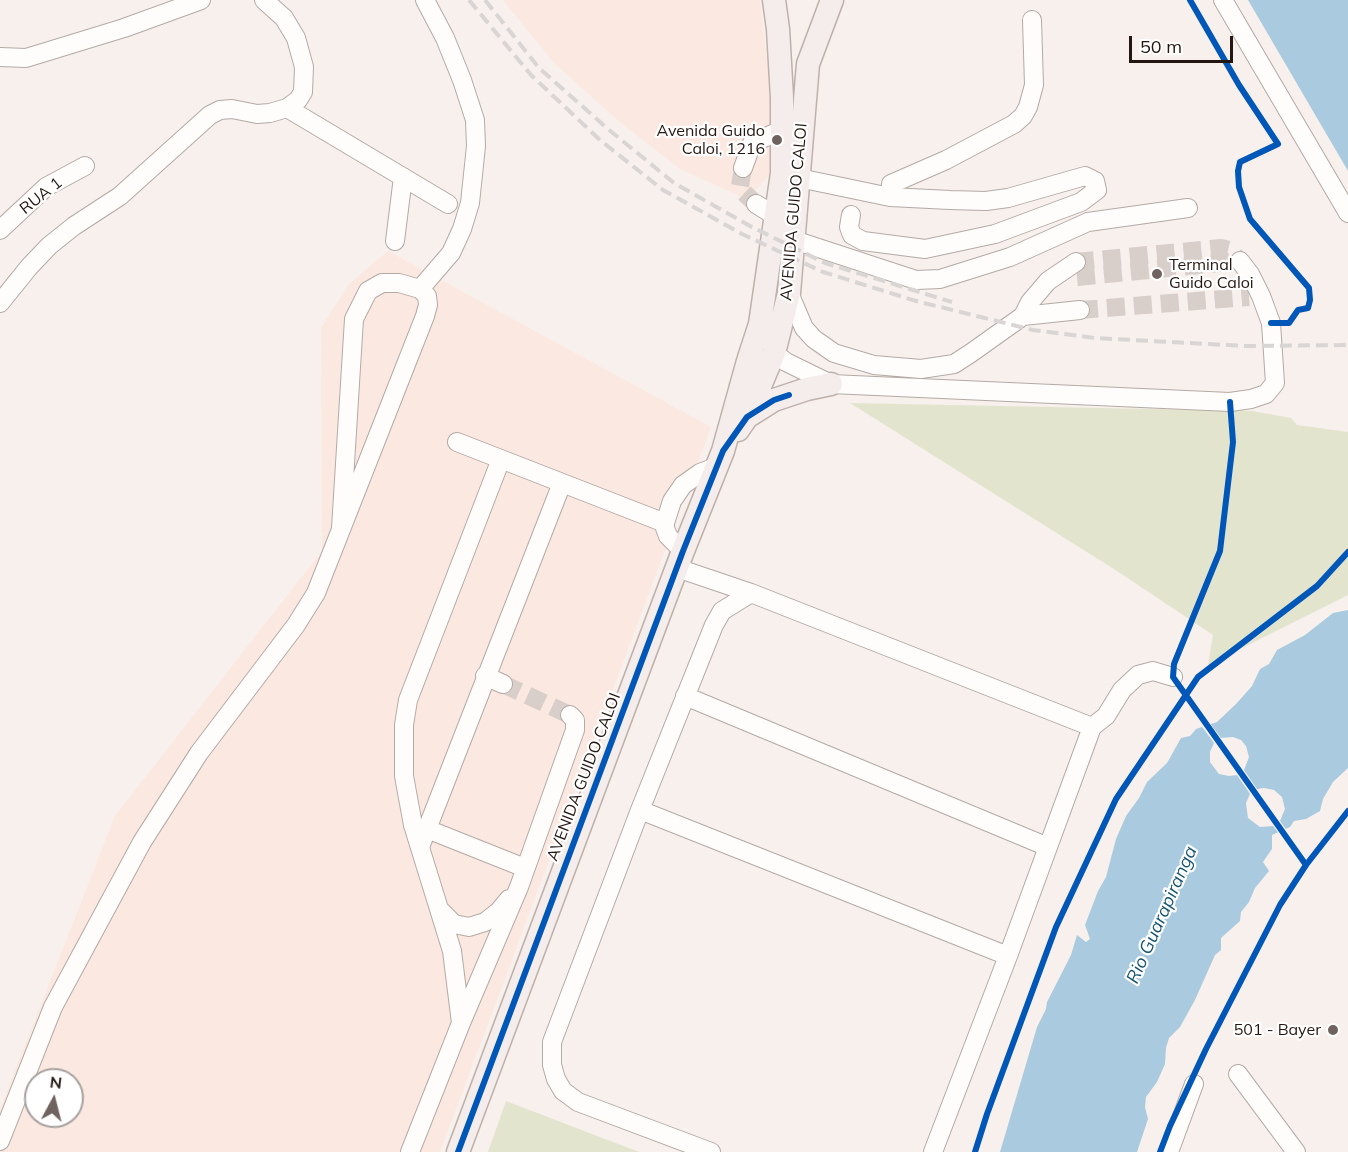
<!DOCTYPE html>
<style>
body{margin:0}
#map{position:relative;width:1348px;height:1152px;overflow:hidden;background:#f8f0ec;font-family:Mulish,sans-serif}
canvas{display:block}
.north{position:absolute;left:24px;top:1068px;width:60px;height:60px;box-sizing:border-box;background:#fff;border:2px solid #a7a2a0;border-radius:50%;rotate:7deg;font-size:16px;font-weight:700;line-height:24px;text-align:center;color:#241711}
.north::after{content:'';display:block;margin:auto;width:21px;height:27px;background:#6e635e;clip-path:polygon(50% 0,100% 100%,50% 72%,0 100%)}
.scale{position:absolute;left:1129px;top:36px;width:104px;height:27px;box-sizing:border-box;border:3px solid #241711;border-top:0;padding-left:8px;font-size:18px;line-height:21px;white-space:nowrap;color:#241711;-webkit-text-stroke:4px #fff;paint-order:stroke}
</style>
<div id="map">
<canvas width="1348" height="1152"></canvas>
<div class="north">N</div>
<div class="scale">50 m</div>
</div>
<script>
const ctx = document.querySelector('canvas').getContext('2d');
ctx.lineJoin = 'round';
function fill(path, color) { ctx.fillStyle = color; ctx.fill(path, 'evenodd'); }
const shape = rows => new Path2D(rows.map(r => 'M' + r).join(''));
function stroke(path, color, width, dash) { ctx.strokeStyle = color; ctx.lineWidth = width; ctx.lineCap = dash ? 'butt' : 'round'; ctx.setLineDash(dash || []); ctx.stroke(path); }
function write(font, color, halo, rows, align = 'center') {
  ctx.font = font + ' Mulish,sans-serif'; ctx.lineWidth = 4.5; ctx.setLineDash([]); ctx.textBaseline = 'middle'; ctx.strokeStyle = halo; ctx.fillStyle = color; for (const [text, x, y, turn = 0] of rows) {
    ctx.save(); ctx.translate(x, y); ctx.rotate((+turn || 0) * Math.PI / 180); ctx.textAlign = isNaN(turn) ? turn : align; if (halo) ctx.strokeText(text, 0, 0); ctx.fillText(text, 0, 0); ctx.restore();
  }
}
const built = shape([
 [503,0,760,0,772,103,773,171,747,199,680,169,620,122,555,64],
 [388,251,711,427,440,1152,0,1152,0,1109,115,816,322,551,321,328,349,284],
 [36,1080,72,1080,72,1116,36,1116]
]);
const green = shape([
 [850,403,1252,411,1291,418,1297,425,1348,432,1348,595,1208,665,1213,635,1117,571],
 [506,1101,639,1152,488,1152]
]);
const water = shape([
 [1248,0,1348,0,1348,171],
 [1348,610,1348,768,1333,782,1323,799,1320,811,1306,819,1294,821,1290,827,1272,835,1272,849,1263,862,1269,871,1255,888,1249,902,1241,912,1240,921,1221,938,1221,950,1215,955,1195,1000,1180,1027,1169,1038,1166,1048,1165,1064,1157,1082,1146,1097,1145,1107,1148,1119,1137,1152,1000,1152,1037,1027,1046,1009,1047,1002,1071,955,1077,935,1086,942,1090,939,1085,925,1098,891,1106,877,1116,839,1126,816,1139,798,1147,782,1167,763,1181,738,1190,736,1196,729,1217,722,1236,704,1252,686,1260,669,1269,664,1277,650,1305,635,1333,613]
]);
const pier = shape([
 [1209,722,1221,738,1233,737,1241,740,1246,746,1249,757,1244,770,1257,789,1264,788,1274,790,1282,797,1285,809,1280,821,1288,832,1280,835,1273,826,1260,827,1248,818,1246,803,1250,794,1237,775,1229,776,1219,774,1210,762,1210,752,1214,743,1200,724]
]);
const minorTunnel = shape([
 [743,168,740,186,741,190,756,204],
 [1076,262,1221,248,1229,250,1240,261],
 [1077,277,1240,261],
 [1080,310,1249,297],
 [503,684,570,715]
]);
const minor = shape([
 [1223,0,1348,213],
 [0,57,26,58,124,28,201,0],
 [287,108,448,204],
 [743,168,752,143,782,130],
 [799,178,890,197,950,200,986,201,1008,198,1085,176,1095,181,1097,190,1081,202,995,234,925,249,863,241,852,235,849,227,851,215],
 [890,197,891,184,946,160,1014,124,1023,116,1028,107,1034,85,1032,20],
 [756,204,777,217],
 [0,230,46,187,85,166],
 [794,240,916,280,940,279,1010,257,1088,222,1188,208],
 [395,241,403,177],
 [420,289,451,253,462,229,470,203,476,146,475,120,462,80,445,38,425,0],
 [789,293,804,328,814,339,834,353,874,365,921,369,954,364,971,353,1023,316,1030,302,1048,281,1076,262],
 [0,303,29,267,49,246,74,226,120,196,210,115,220,110,232,109,257,114,270,113,287,108,298,100,303,92,304,67,296,38,284,18,264,0],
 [1023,316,1080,310],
 [774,353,786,362,831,384,1230,402,1251,399,1266,394,1275,383,1271,323,1261,296,1250,274,1240,261],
 [457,442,665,523],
 [683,551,668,536,665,528,665,523,672,501,683,485,700,473,718,466],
 [677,568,751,593,1092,727,1106,716,1122,690,1138,675,1153,671,1173,677],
 [485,676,503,684],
 [685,696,1048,847],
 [640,810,1008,956],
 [427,829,525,868],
 [420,847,562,483],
 [440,910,454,924,469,927,485,922,499,911,509,899],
 [461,1023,452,951,413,825,404,776,404,725,408,700,501,459],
 [1238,1074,1296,1152],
 [0,1141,53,1007,142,842,199,753,296,625,316,593,425,316,428,305,427,296,420,289,399,283,382,283,368,291,354,319,341,528],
 [410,1152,461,1023,519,887,575,730,575,720,570,715],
 [711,1152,578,1102,563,1091,556,1079,552,1065,552,1042,640,810,714,625,722,611,751,593],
 [933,1152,1008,956,1092,727],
 [1169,1152,1194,1084]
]);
const major = shape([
 [747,417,774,400,807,389,831,384],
 [738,430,747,417,774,353,789,293,808,64,832,0],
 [458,1152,683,551,723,451,748,361,760,324,782,173,782,98,778,29,774,0]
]);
const rail = shape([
 [469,0,531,75,600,140,663,190,742,234,823,272,916,301,1033,330,1095,338,1245,346,1348,345],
 [485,0,539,68,608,129,674,183,750,226,825,263,952,302]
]);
const cycleway = shape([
 [1190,0,1239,85,1278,144,1240,162,1238,171,1239,187,1250,219,1309,288,1310,300,1308,308,1298,310,1289,323,1271,323],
 [1230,402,1233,442,1220,551,1174,664,1173,677,1306,865],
 [458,1152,683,551,723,451,747,417,774,400,789,395],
 [975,1152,987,1114,1056,927,1116,799,1198,677,1317,586,1348,552],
 [1160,1152,1170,1126,1206,1049,1280,905,1306,865,1348,811]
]);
const markers = [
 [777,140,6,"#6e635e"],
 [1157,274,6,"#6e635e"],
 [1333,1030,6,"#6e635e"]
];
const poiNames = [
 ["Avenida Guido",765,131],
 ["Caloi, 1216",765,149],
 ["Terminal",1169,265,"left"],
 ["Guido Caloi",1169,283,"left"],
 ["501 - Bayer",1321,1030]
];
const streetNames = [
 ["RUA 1",41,196,-38],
 ["AVENIDA GUIDO CALOI",794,212,-85],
 ["AVENIDA GUIDO CALOI",584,777,-69]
];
const waterNames = [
 ["Rio Guarapiranga",1162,915,-66]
];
fill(built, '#fbe8e0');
fill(green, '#e3e4ce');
fill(water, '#aacbdf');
fill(pier, '#f8f0ec');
stroke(minorTunnel, '#d8cfcb', 18, [18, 9]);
stroke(minor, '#b4aaa5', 20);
stroke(major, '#beb1ab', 25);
stroke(minor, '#fefdfc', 18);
stroke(major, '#f4edeb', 22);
stroke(rail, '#d8d5d4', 4, [12, 6]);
stroke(cycleway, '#0057b8', 6);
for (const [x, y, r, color] of markers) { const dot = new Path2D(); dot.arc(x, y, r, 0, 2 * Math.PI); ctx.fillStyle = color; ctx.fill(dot); stroke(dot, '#fff', 2); }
write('16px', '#241711', '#fff', poiNames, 'right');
write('16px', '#241711', '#fff', streetNames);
write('italic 18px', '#175574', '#fff', waterNames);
</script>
